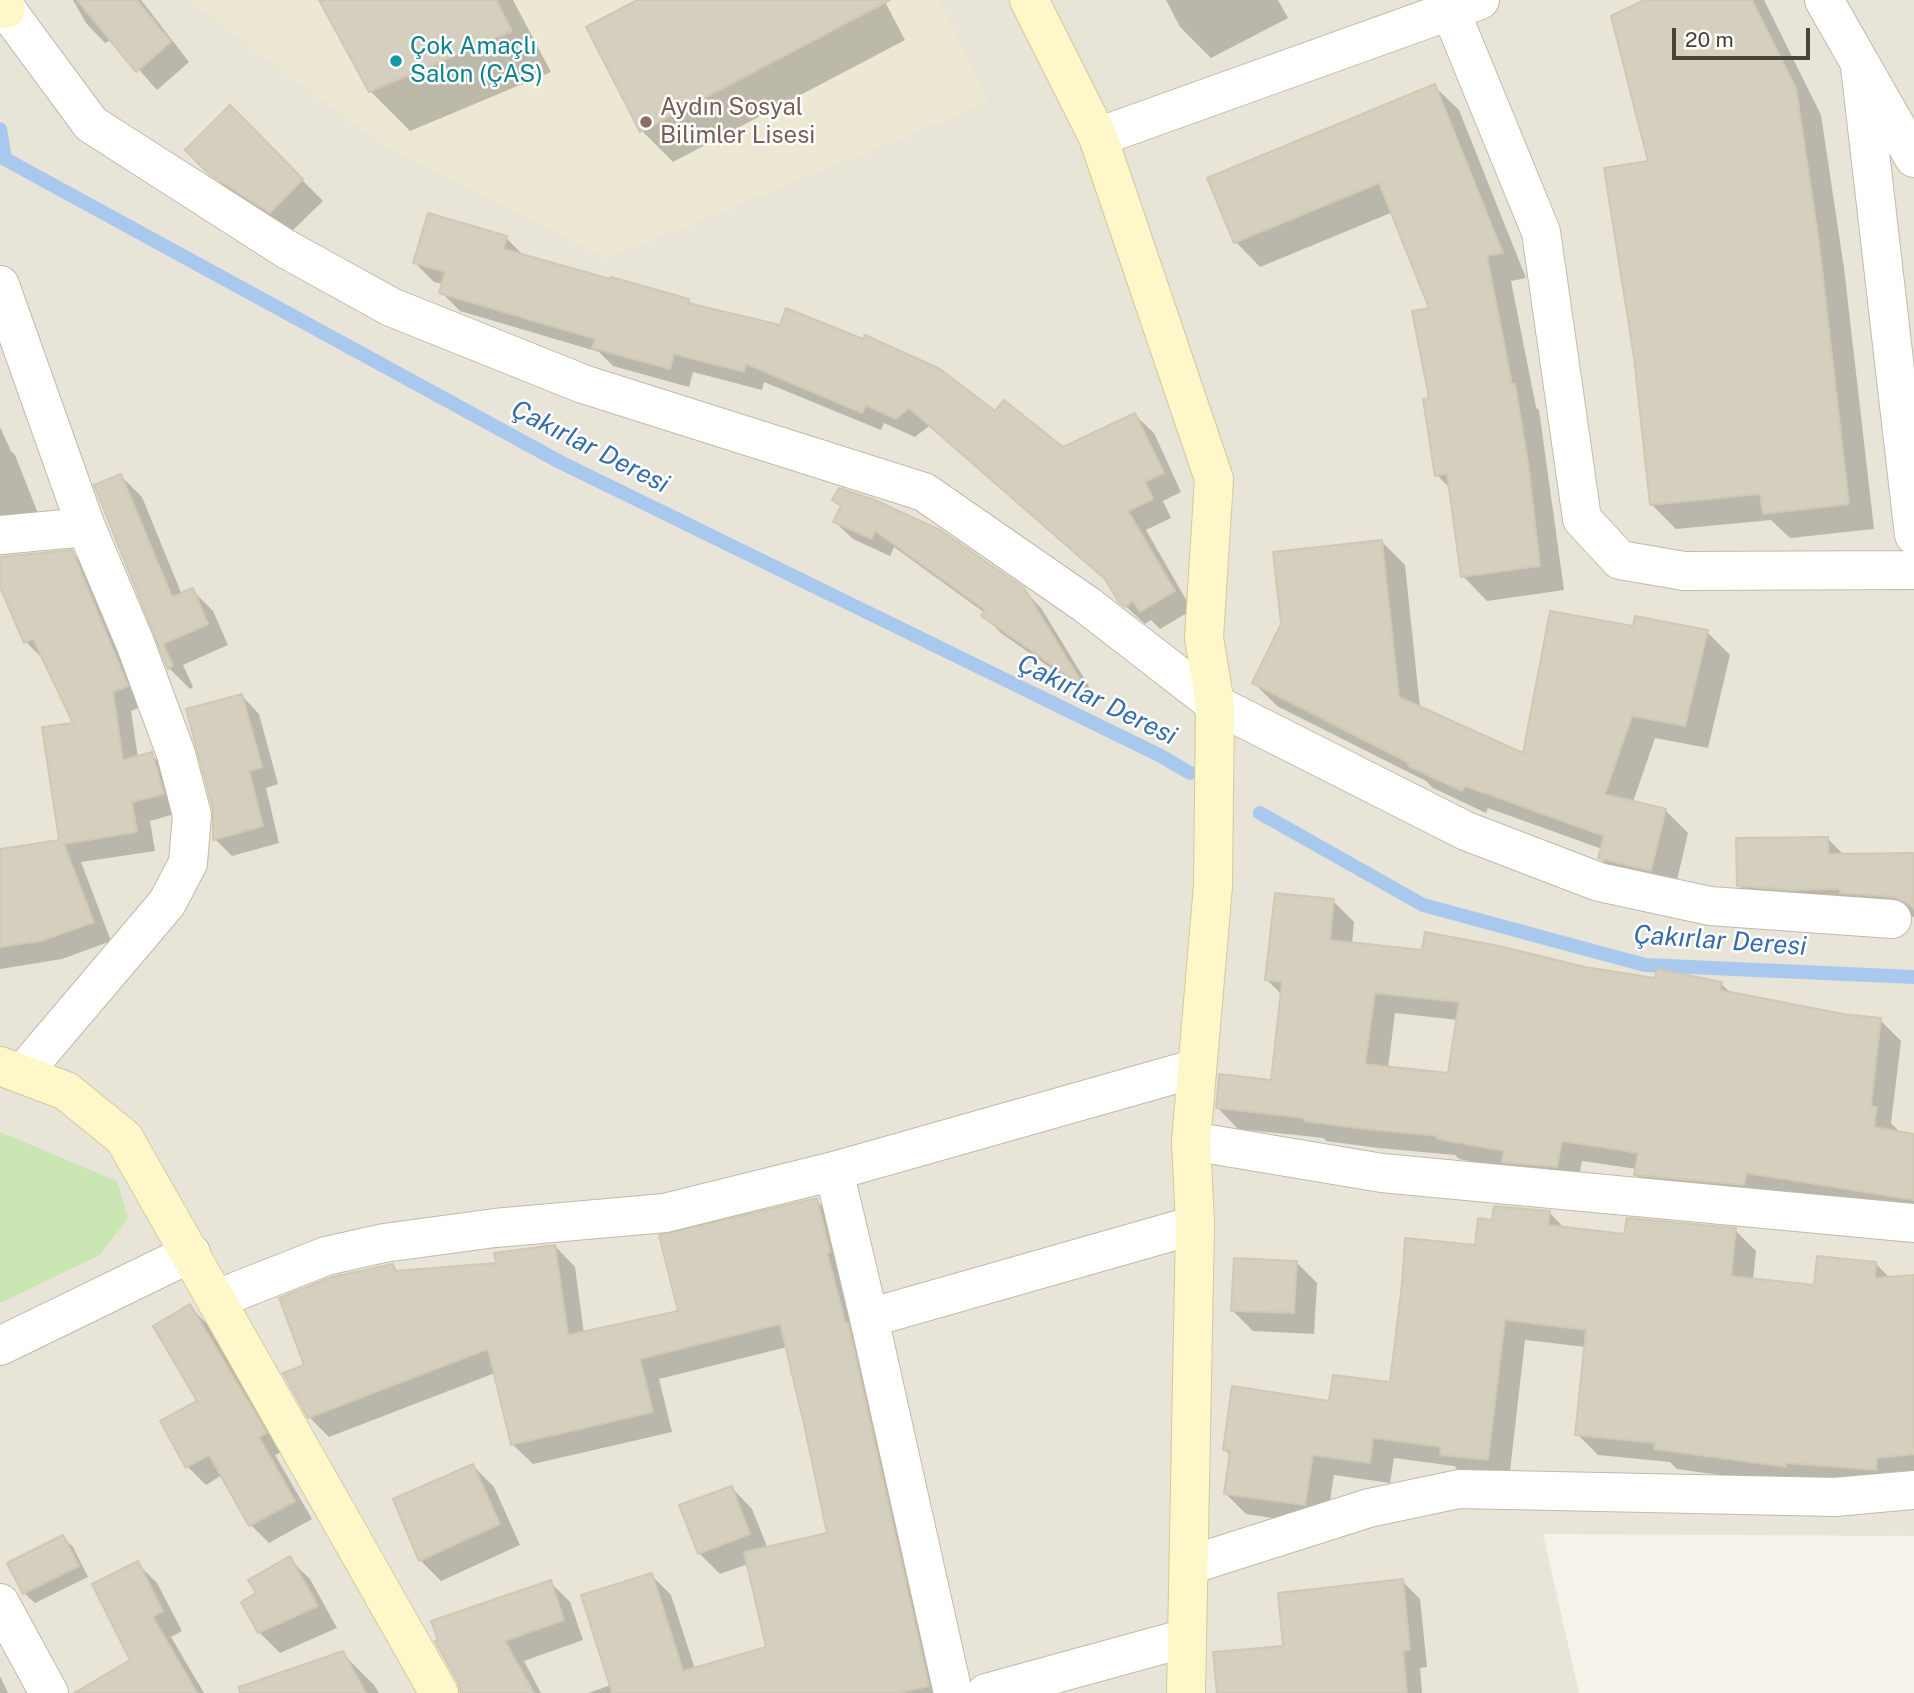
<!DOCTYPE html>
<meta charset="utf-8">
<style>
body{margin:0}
#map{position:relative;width:1914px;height:1693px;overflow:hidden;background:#f4f2e9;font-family:"Public Sans",sans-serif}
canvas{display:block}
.scale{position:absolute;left:1672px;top:28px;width:138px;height:32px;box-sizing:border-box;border:4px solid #474337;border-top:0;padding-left:9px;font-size:21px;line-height:24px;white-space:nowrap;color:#474337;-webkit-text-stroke:5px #fff;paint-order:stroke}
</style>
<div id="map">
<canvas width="1914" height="1693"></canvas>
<div class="scale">20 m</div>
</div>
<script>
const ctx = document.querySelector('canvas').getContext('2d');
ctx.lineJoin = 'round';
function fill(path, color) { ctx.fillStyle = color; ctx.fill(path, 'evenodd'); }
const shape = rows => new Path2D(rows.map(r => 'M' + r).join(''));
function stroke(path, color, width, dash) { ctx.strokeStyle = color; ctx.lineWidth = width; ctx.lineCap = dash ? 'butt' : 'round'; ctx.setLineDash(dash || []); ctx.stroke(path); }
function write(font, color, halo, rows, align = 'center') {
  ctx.font = font + ' "Public Sans",sans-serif'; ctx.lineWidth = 5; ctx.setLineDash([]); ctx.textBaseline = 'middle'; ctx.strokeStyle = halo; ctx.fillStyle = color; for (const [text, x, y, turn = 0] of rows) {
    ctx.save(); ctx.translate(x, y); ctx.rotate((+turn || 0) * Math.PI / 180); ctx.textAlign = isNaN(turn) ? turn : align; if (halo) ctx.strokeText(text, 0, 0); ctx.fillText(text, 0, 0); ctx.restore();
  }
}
const residential = shape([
 [0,0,1914,0,1914,1536,1543,1534,1579,1693,0,1693]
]);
const education = shape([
 [188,0,938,0,988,103,609,258,377,141]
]);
const green = shape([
 [0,1132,117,1181,128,1218,100,1255,0,1303]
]);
const shadow = shape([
 [73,0,141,0,189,62,157,90,112,39,105,43,86,23],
 [321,0,513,0,551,72,410,131,370,91],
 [640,0,884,0,905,40,673,162,642,131],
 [1166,0,1278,0,1288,18,1211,58,1180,27],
 [1648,0,1764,0,1821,115,1844,268,1874,529,1790,538,1771,520,1676,529,1651,504,1636,357,1650,162],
 [1434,86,1459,110,1526,278,1511,281,1536,407,1539,410,1564,590,1487,601,1463,576,1451,489,1437,475,1432,399,1432,309,1393,212,1260,267,1236,242],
 [230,108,323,201,291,232,232,194,188,150],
 [506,238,525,257,688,300,694,306,995,414,1063,449,1135,415,1154,433,1181,492,1163,501,1171,518,1146,530,1192,610,1160,629,1151,620,1145,624,1119,600,1109,583,929,426,915,437,884,423,881,430,764,382,762,390,693,372,689,387,613,366,599,352,460,311,441,292,443,284,434,282,415,263],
 [0,427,11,451,15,455,45,531,0,551],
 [121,476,142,497,182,595,192,590,213,611,228,645,183,665,193,687,190,689,169,668,96,486],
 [834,499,1023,589,1041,608,1098,701,1001,633,984,616,985,613,894,547,890,556,853,539,835,522,842,507],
 [1382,542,1405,565,1420,708,1524,756,1635,628,1707,632,1730,655,1708,748,1655,738,1633,802,1665,810,1688,833,1674,893,1623,881,1600,858,1602,849,1488,808,1486,813,1433,788,1426,781,1277,706,1254,683],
 [71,552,91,571,145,705,131,711,138,758,151,754,170,773,182,812,150,821,155,851,81,862,111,941,62,959,0,969,0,851,61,842,76,724,45,661,26,642,0,582,0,558],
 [242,696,259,714,278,784,266,788,279,843,232,856,215,839],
 [1827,838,1844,855,1914,856,1914,917,1759,906,1738,885],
 [1333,901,1354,922,1352,944,1585,969,1656,980,1721,984,1732,994,1843,1015,1880,1020,1901,1041,1891,1123,1897,1129,1897,1133,1914,1136,1914,1217,1657,1195,1636,1174,1637,1169,1582,1161,1577,1187,1510,1169,1459,1159,1455,1155,1378,1148,1326,1141,1324,1138,1238,1129,1218,1108,1272,1082,1282,995,1267,980],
 [1395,1013,1458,1020,1449,1074,1388,1068],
 [816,1200,836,1220,945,1693,588,1693,611,1685,651,1575,671,1595,695,1669,769,1648,748,1564,720,1574,699,1553,732,1488,752,1509,768,1549,829,1535,787,1347,659,1379,672,1432,533,1464,512,1444,495,1373,329,1437,309,1417,306,1366,392,1266,399,1272,498,1265,555,1246,575,1267,584,1334,680,1313],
 [1549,1212,1565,1229,1625,1236,1735,1230,1756,1251,1753,1280,1816,1287,1875,1263,1890,1278,1914,1279,1914,1477,1806,1487,1677,1469,1670,1462,1598,1455,1577,1434,1586,1347,1525,1340,1509,1480,1463,1475,1454,1466,1394,1458,1390,1483,1334,1475,1326,1526,1246,1514,1225,1493,1231,1456,1225,1450,1331,1403,1391,1384,1493,1221],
 [1296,1262,1317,1283,1314,1334,1253,1331,1232,1310],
 [189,1306,207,1324,283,1451,275,1455,312,1519,269,1543,251,1525,222,1475,206,1485,188,1467,199,1402],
 [473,1466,494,1487,520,1545,441,1581,420,1560],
 [63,1537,73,1547,88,1577,35,1603,24,1593],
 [289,1559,310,1579,337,1628,280,1653,259,1632,258,1594],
 [138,1564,157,1583,182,1631,171,1637,204,1693,102,1693,133,1661],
 [1402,1581,1420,1599,1427,1667,1420,1668,1422,1693,1219,1693,1285,1647],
 [550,1582,570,1602,583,1640,524,1661,541,1693,462,1693],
 [342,1653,374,1685,379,1693,304,1693],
 [0,1676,8,1693,0,1693]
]);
const stream = shape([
 [0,129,5,159,560,462,1161,756,1190,773],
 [1260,813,1423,905,1645,965,1914,977]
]);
const building = shape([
 [77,0,137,0,171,42,136,72,77,0],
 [319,0,496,0,512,31,369,92,319,0],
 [637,0,890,0,640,132,586,27,637,0],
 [1644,0,1752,0,1796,88,1819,242,1849,504,1763,514,1760,494,1650,505,1634,357,1604,168,1648,161,1611,16,1644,0],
 [1435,84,1503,253,1487,256,1512,384,1515,384,1528,462,1540,566,1461,577,1447,474,1435,476,1423,399,1429,398,1412,311,1429,308,1379,183,1234,243,1207,178,1435,84],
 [230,105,303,179,270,213,209,174,185,150,230,105],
 [428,213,507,236,504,249,610,279,611,277,689,299,688,303,780,325,786,308,863,339,865,335,940,369,995,411,1004,400,1063,447,1135,413,1164,473,1145,482,1153,499,1128,511,1175,591,1140,612,1133,601,1125,607,1118,601,1105,579,909,408,896,419,866,405,862,413,746,364,744,372,674,354,670,369,592,348,595,339,439,293,445,272,413,263,428,213],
 [121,474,172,597,193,588,208,624,163,644,173,666,168,669,94,485,121,474],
 [839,488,875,500,940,530,1024,588,1085,688,981,616,985,610,875,531,872,539,833,522,841,506,832,500,839,488],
 [1382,540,1399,697,1523,753,1550,611,1633,626,1635,616,1708,630,1685,726,1632,716,1605,794,1666,809,1651,871,1598,858,1604,836,1465,786,1462,791,1408,766,1409,763,1252,683,1281,624,1273,552,1382,540],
 [72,550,128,686,113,692,123,760,152,752,164,794,132,802,137,832,64,844,94,922,41,941,0,947,0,849,59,840,42,727,73,723,33,639,24,643,0,587,0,557,72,550],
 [242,694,262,767,249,771,263,826,213,840,213,809,186,709,242,694],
 [1828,837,1828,854,1914,853,1914,909,1904,901,1894,897,1840,893,1840,889,1789,890,1737,886,1736,838,1828,837],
 [1275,893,1334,899,1330,940,1422,950,1425,932,1499,946,1585,967,1655,978,1657,969,1722,982,1720,990,1843,1014,1881,1018,1871,1106,1877,1107,1874,1127,1914,1134,1914,1200,1746,1173,1744,1185,1634,1175,1638,1153,1562,1141,1557,1167,1502,1162,1504,1151,1437,1139,1437,1136,1356,1128,1304,1121,1304,1118,1216,1108,1219,1074,1271,1080,1282,982,1265,980,1275,893],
 [1375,993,1459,1002,1448,1073,1365,1064,1375,993],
 [817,1198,830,1252,827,1253,845,1321,848,1323,929,1686,899,1693,612,1693,581,1595,652,1573,683,1671,766,1647,744,1552,827,1533,804,1424,780,1324,640,1359,653,1412,511,1445,488,1349,308,1418,283,1373,304,1365,279,1298,332,1277,393,1264,395,1271,496,1263,494,1253,555,1245,568,1335,678,1311,659,1235,817,1198],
 [1494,1206,1550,1211,1548,1225,1624,1234,1627,1218,1736,1228,1731,1276,1814,1285,1817,1256,1876,1262,1875,1278,1914,1275,1914,1454,1877,1458,1876,1470,1786,1463,1786,1467,1654,1449,1655,1443,1575,1435,1586,1330,1505,1320,1488,1460,1440,1455,1441,1447,1373,1438,1370,1463,1313,1455,1305,1505,1224,1494,1230,1451,1223,1450,1232,1386,1329,1401,1333,1375,1390,1382,1402,1284,1405,1238,1475,1245,1478,1218,1492,1220,1494,1206],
 [1234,1258,1297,1261,1294,1313,1231,1311,1234,1258],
 [190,1304,267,1433,259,1437,295,1501,249,1526,209,1455,186,1468,160,1421,197,1401,153,1326,190,1304],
 [473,1464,500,1524,419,1561,393,1499,473,1464],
 [732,1486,750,1534,698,1554,679,1505,732,1486],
 [63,1535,79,1566,23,1594,7,1563,63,1535],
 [290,1556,318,1606,258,1633,241,1602,256,1593,248,1580,290,1556],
 [138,1561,163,1611,153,1617,197,1693,74,1693,130,1660,92,1584,138,1561],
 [1403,1579,1410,1650,1403,1651,1407,1693,1217,1693,1213,1652,1283,1646,1278,1593,1403,1579],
 [551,1580,564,1620,505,1641,534,1693,461,1693,458,1682,435,1641,438,1640,431,1621,551,1580],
 [343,1651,366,1693,240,1693,239,1687,343,1651]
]);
const street = shape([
 [1446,0,1541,232,1582,519,1620,560,1684,571,1914,570],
 [1824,0,1914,158],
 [6,9,91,124,286,249,391,307,583,384,924,492,1087,605,1215,704,1466,831,1599,882,1710,906,1892,919],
 [1860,66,1914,535],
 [1098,137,1480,0],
 [0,285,86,527,135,643,176,754,192,815,188,863,167,903,22,1074],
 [0,535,86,527],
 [1191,1141,1382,1173,1914,1223],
 [834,1171,869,1318,953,1693],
 [217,1299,326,1256,384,1243,495,1228,665,1213,834,1171,1197,1068],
 [869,1318,1195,1225],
 [0,1346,191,1253],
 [1190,1565,1369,1508,1459,1489,1835,1497,1914,1490],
 [0,1603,49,1693],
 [986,1693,1186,1638]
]);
const secondary = shape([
 [2,0,6,9],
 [1029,0,1098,137,1214,479,1204,638,1215,704,1213,886,1191,1141,1195,1225,1186,1693],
 [0,1066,66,1091,124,1138,439,1693]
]);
const markers = [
 [396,61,7,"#0f9aa8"],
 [646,122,7,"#8d6e63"]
];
const cultureNames = [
 ["Çok Amaçlı",410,47],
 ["Salon (ÇAS)",410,75]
];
const educationNames = [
 ["Aydın Sosyal",660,108],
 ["Bilimler Lisesi",660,136]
];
const waterNames = [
 ["Çakırlar Deresi",590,447,27],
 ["Çakırlar Deresi",1097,700,26],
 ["Çakırlar Deresi",1720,941,4]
];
fill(residential, '#e8e4d7');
fill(education, '#ece8d3');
fill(green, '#c9e6b3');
fill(shadow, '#0003');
stroke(stream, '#a8c8ee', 14);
fill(building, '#d5cfbf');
stroke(building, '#d0c8b2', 2);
stroke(street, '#bfbbac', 40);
stroke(secondary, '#d2ca9a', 40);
stroke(street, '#fff', 38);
stroke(secondary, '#fdf7ca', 38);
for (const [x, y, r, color] of markers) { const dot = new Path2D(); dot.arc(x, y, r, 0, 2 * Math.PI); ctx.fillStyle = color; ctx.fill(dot); stroke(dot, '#fff', 2.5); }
write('24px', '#0d838f', '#fff', cultureNames, 'left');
write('24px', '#785e54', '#fff', educationNames, 'left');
write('italic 26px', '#346cb0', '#fff', waterNames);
</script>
